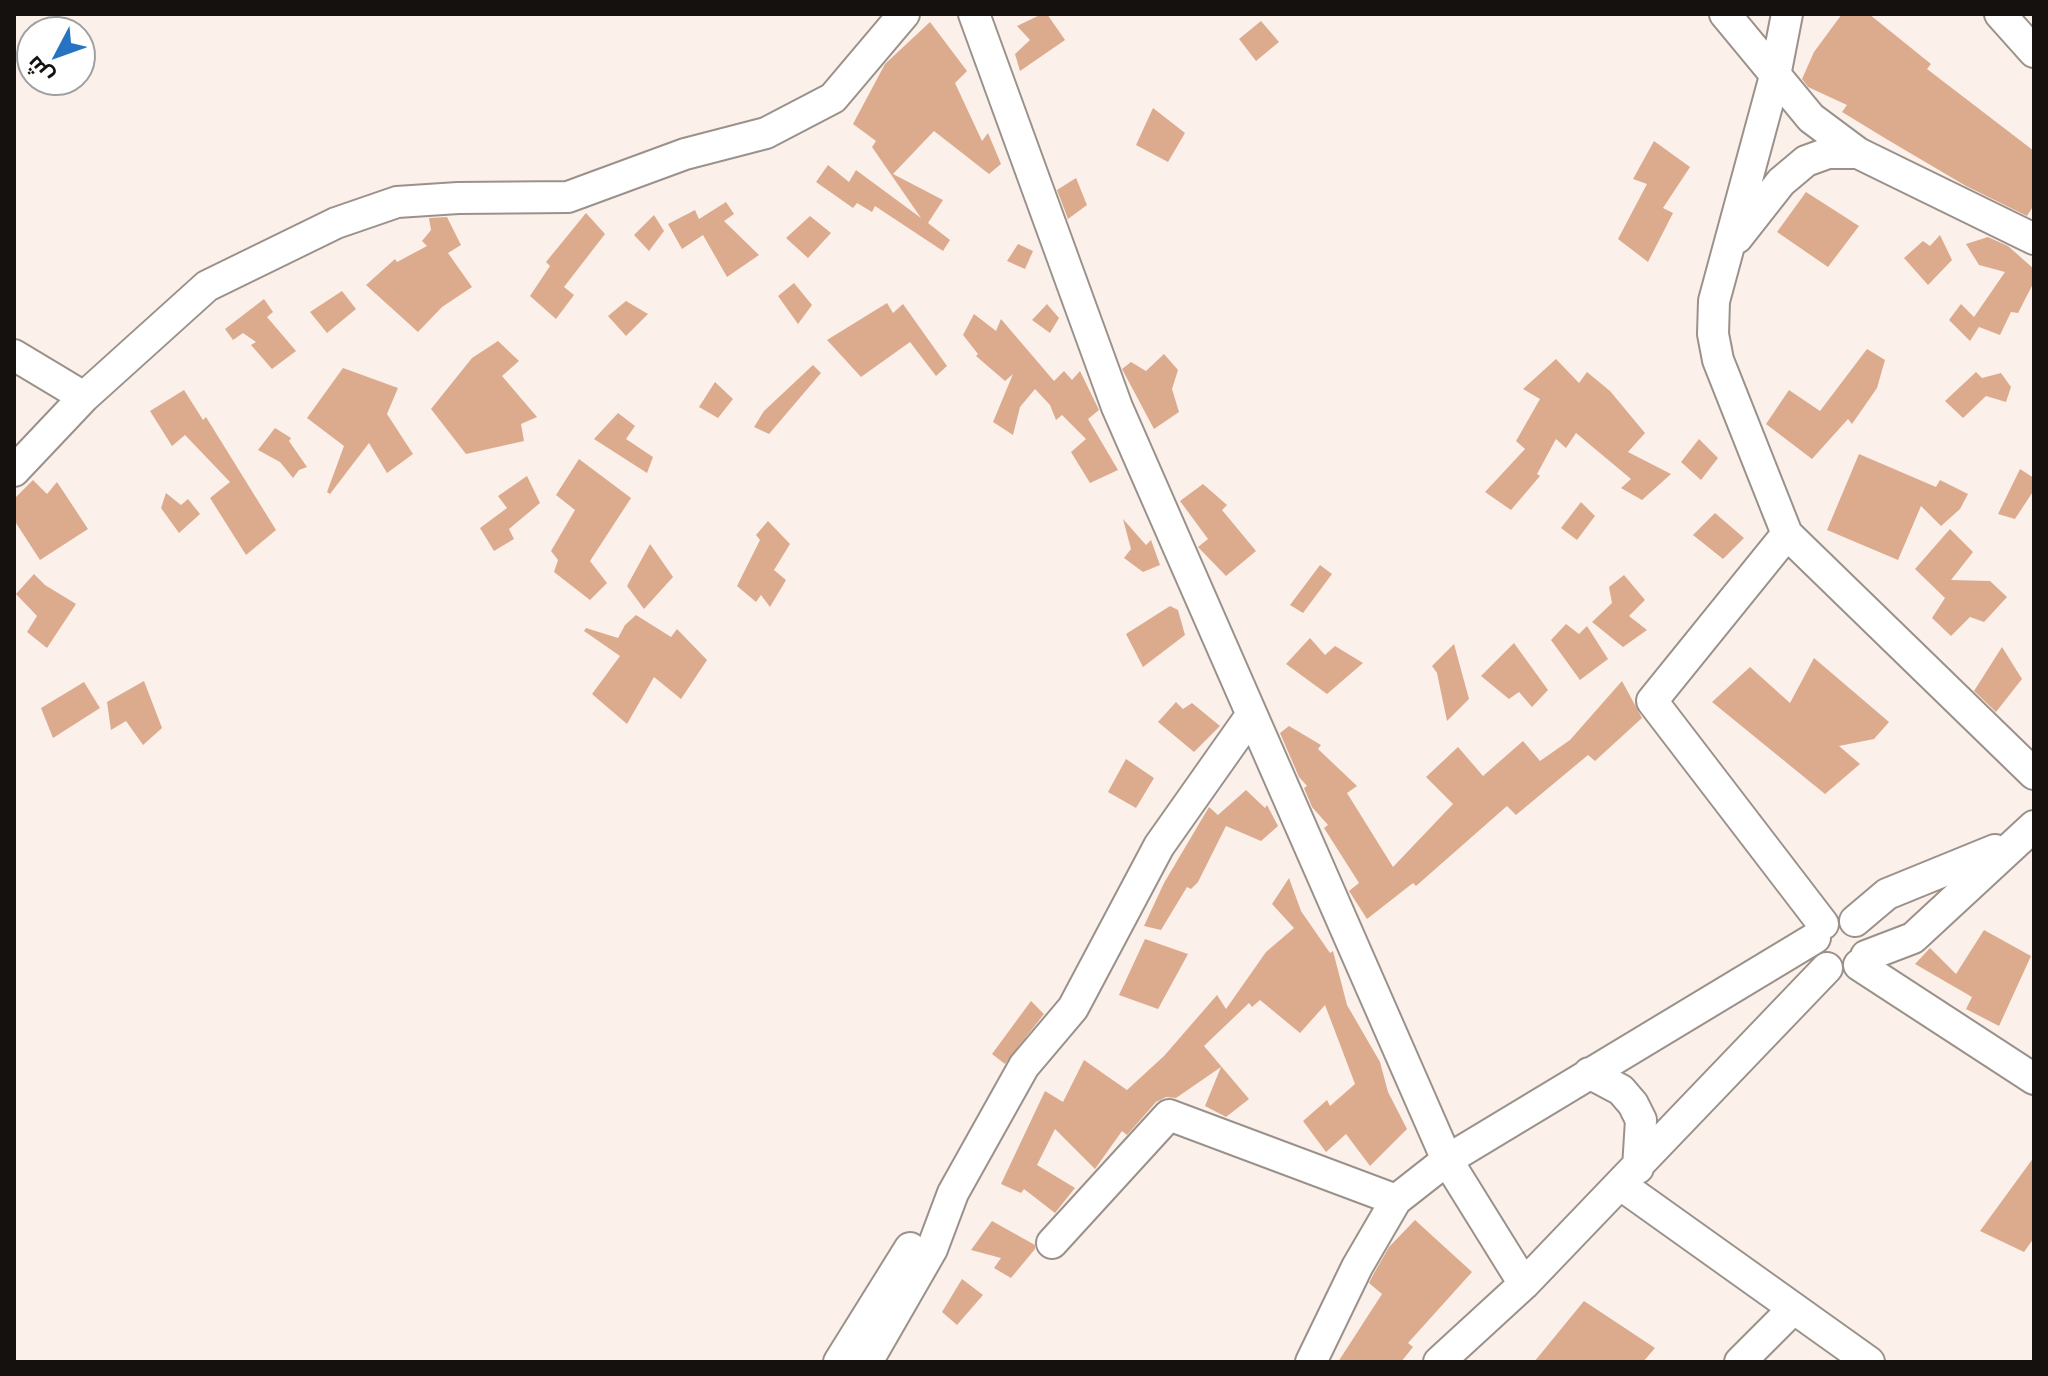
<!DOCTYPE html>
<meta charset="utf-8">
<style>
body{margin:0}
#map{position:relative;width:2048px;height:1376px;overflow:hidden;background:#fbf0ea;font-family:"Public Sans",Cairo,sans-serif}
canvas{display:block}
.frame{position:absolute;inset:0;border:16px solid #15110f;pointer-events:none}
.north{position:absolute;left:16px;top:16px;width:80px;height:80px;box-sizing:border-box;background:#fff;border:2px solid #a1a09f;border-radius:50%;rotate:229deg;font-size:22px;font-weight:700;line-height:32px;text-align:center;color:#15110f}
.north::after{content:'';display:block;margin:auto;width:28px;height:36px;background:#2773c3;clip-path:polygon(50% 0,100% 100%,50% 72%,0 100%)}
</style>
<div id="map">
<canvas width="2048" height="1376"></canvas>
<div class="frame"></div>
<div class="north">ش</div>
</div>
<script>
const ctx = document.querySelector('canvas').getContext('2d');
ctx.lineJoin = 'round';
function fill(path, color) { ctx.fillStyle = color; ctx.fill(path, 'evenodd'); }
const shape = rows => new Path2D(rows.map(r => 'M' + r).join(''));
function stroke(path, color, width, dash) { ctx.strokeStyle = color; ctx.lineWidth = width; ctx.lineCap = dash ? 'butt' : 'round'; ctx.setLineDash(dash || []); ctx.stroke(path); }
const building = shape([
 [1042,14,1047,14,1065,40,1020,71,1015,54,1030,40,1017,26],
 [1842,14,1869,14,1931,64,1927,69,2034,151,2034,205,2027,216,1966,186,1888,140,1842,112,1847,105,1808,87,1802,79,1814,52],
 [1261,21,1279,42,1256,61,1239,39],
 [930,22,967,71,955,83,982,141,988,133,1001,164,989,174,934,131,893,174,943,200,928,223,950,240,943,251,875,206,872,212,857,203,853,208,816,182,828,165,849,182,856,170,921,218,872,147,876,141,853,124,885,64],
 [1153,108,1185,133,1168,162,1136,145],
 [1654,141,1690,167,1663,208,1673,213,1648,262,1618,239,1647,184,1633,179],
 [1076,178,1087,205,1068,219,1057,190],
 [1806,192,1859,226,1828,267,1777,232],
 [726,202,734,214,724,221,759,255,727,277,703,235,682,249,668,224,695,210,699,219],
 [586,213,605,234,564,287,574,295,556,319,530,296,550,266,546,262],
 [654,215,664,231,649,251,634,235],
 [810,216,831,233,808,258,786,238],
 [447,217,461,245,448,253,472,287,442,307,418,332,366,285,395,259,397,262,427,246,422,241,431,230,429,218],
 [1940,235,1952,260,1928,285,1904,258,1923,241,1930,246],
 [1988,237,2008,246,2034,269,2034,282,2018,313,2011,312,2000,335,1979,327,1970,341,1949,320,1961,304,1974,317,2005,272,1979,265,1966,244],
 [1018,244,1033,251,1025,269,1007,261],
 [794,283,812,305,798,324,778,296],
 [342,291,356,309,327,333,310,312],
 [264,299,273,312,267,317,296,351,272,369,251,345,256,342,243,333,233,340,225,329],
 [626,301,648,314,626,336,608,316],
 [887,303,893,313,903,304,947,366,936,376,910,342,861,377,827,340],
 [1047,304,1059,318,1050,333,1032,320],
 [974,314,996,331,1001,319,1054,381,1064,371,1072,380,1080,371,1099,410,1088,419,1118,470,1090,483,1071,452,1086,439,1062,415,1056,420,1050,405,1035,389,1020,407,1013,435,993,422,1013,374,1005,381,976,356,978,354,963,335],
 [498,341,519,361,502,376,537,417,521,424,524,441,466,454,431,409,472,358],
 [1867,349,1885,360,1877,388,1852,424,1848,419,1812,459,1766,424,1789,390,1820,411],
 [1164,354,1178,370,1172,389,1179,412,1154,429,1122,369,1131,362,1146,371],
 [1556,359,1579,383,1587,372,1610,391,1645,433,1628,452,1671,474,1642,500,1621,488,1631,479,1576,433,1566,448,1556,439,1537,474,1540,476,1511,510,1485,492,1525,449,1516,441,1540,399,1523,389],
 [813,365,821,373,769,434,754,427,764,411],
 [343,368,398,388,387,414,413,454,387,473,369,443,330,494,327,492,344,446,307,418],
 [1976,372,1982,378,2001,373,2011,387,2006,402,1986,396,1963,418,1945,401],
 [715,382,733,399,718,418,699,407],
 [184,390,203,420,206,417,276,530,246,555,210,498,230,482,185,435,172,446,150,411],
 [618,413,635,426,626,439,653,457,647,473,594,439],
 [275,428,291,438,289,441,307,467,299,470,293,478,280,462,258,450],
 [1699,439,1718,458,1701,480,1681,462],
 [1859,454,1936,487,1940,480,1968,494,1960,509,1941,526,1921,506,1898,560,1827,530],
 [579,459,631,498,590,561,607,583,590,600,554,572,558,560,551,551,575,510,556,495],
 [2020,469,2034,478,2034,490,2015,519,1998,514],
 [527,476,540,503,509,529,514,539,494,551,480,528,507,508,498,496],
 [33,480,47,494,57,482,88,529,40,560,14,520,14,499],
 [1203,484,1227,505,1222,510,1256,551,1226,576,1198,547,1208,539,1180,501],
 [166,493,181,505,188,499,200,514,179,533,161,508],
 [1581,502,1595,516,1577,540,1561,528],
 [1715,513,1744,538,1723,559,1693,535],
 [1123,519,1146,545,1151,540,1160,565,1143,572,1124,558,1131,549],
 [768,521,790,544,774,570,786,580,770,607,761,595,756,602,737,586,760,540,756,535],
 [1950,529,1973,552,1951,580,1990,581,2007,597,1984,622,1970,617,1951,636,1932,618,1945,598,1915,569],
 [650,544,673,577,644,609,627,586],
 [1320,565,1332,574,1303,613,1290,605],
 [34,574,45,585,76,604,47,648,27,632,37,616,16,594],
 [1624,575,1645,600,1629,616,1647,630,1623,647,1592,622,1612,603,1609,587],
 [1170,606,1178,610,1185,635,1143,667,1126,634],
 [636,615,671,637,677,629,707,660,681,699,654,677,627,724,592,694,620,656,584,631,586,628,618,638,625,625],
 [1566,624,1579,634,1587,626,1608,659,1580,680,1551,640],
 [1310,638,1325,655,1335,646,1363,663,1327,694,1286,664],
 [1514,643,1548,690,1532,707,1519,692,1509,699,1481,676],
 [1454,644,1469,699,1447,721,1437,673,1432,666],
 [2002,647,2022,679,1996,712,1974,691],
 [1814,658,1889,722,1874,739,1839,746,1860,764,1825,794,1712,702,1750,667,1790,703],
 [144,681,162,728,143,745,126,721,111,730,107,702],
 [1622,681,1642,718,1595,761,1588,755,1516,815,1507,806,1416,886,1413,883,1367,919,1349,891,1359,883,1324,828,1328,825,1312,807,1304,788,1307,786,1299,777,1280,733,1289,726,1321,745,1318,749,1357,786,1347,793,1393,867,1453,804,1426,777,1458,747,1483,776,1523,741,1540,761,1570,740],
 [84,682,100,708,53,738,41,708],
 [1176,702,1183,709,1192,703,1220,726,1194,752,1158,722],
 [1126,759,1154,778,1136,808,1108,792],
 [1246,790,1265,808,1267,805,1278,826,1261,841,1226,826,1198,882,1191,889,1187,887,1161,930,1144,926,1164,883,1209,807,1218,815],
 [1289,878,1301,911,1330,953,1333,951,1347,1005,1380,1062,1388,1092,1407,1129,1370,1166,1346,1134,1326,1152,1303,1121,1327,1100,1330,1106,1355,1084,1325,1005,1300,1033,1260,1000,1252,1007,1249,1003,1204,1046,1249,1099,1226,1117,1205,1106,1221,1067,1176,1098,1166,1097,1156,1102,1127,1135,1122,1131,1095,1169,1055,1129,1037,1165,1075,1188,1055,1213,1024,1189,1021,1193,1001,1184,1045,1091,1063,1102,1084,1060,1127,1090,1164,1056,1217,995,1226,1009,1266,952,1294,928,1272,904],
 [1984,930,2031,956,1999,1026,1966,1009,1972,997,1915,964,1930,948,1956,974],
 [1145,939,1188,954,1158,1009,1119,995],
 [1031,1001,1044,1014,1005,1064,992,1054],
 [2034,1157,2034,1238,2024,1252,1980,1231],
 [1415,1220,1472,1272,1408,1343,1413,1347,1401,1362,1338,1362,1382,1294,1369,1283,1373,1275,1389,1247],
 [992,1221,1035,1245,1035,1249,1011,1278,994,1268,1001,1258,971,1250],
 [962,1279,983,1295,957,1325,942,1312],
 [1584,1301,1655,1348,1643,1362,1534,1362]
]);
const minor = shape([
 [974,14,1117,407,1447,1160,1815,938],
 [1725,14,1811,118,1858,153,2034,239],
 [1787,14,1775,76,1714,301,1713,334,1718,360,1787,534,2034,774],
 [2000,14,2034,52],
 [1737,238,1781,182,1806,161,1828,153,1858,153],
 [14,355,84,397],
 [14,471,84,397,207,286,336,223,397,202,458,198,568,197,685,154,766,133,833,98,904,14],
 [1787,534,1652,701,1823,924],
 [1855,921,1887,894,1995,850],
 [1866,956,1913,938,2034,826],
 [1859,965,2034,1079],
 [1589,1073,1621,1090,1633,1104,1641,1120,1638,1168],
 [1621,1185,1869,1362],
 [1052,1243,1169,1115,1396,1200],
 [839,1362,910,1248],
 [867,1362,932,1249,953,1193,1024,1066,1073,1008,1159,846,1250,717],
 [1311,1362,1357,1267,1396,1200,1447,1160,1524,1284],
 [1439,1362,1524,1284,1827,968],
 [1740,1362,1792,1310]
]);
fill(building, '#dcab8e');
stroke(minor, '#9b918b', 34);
stroke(minor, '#fff', 30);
</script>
